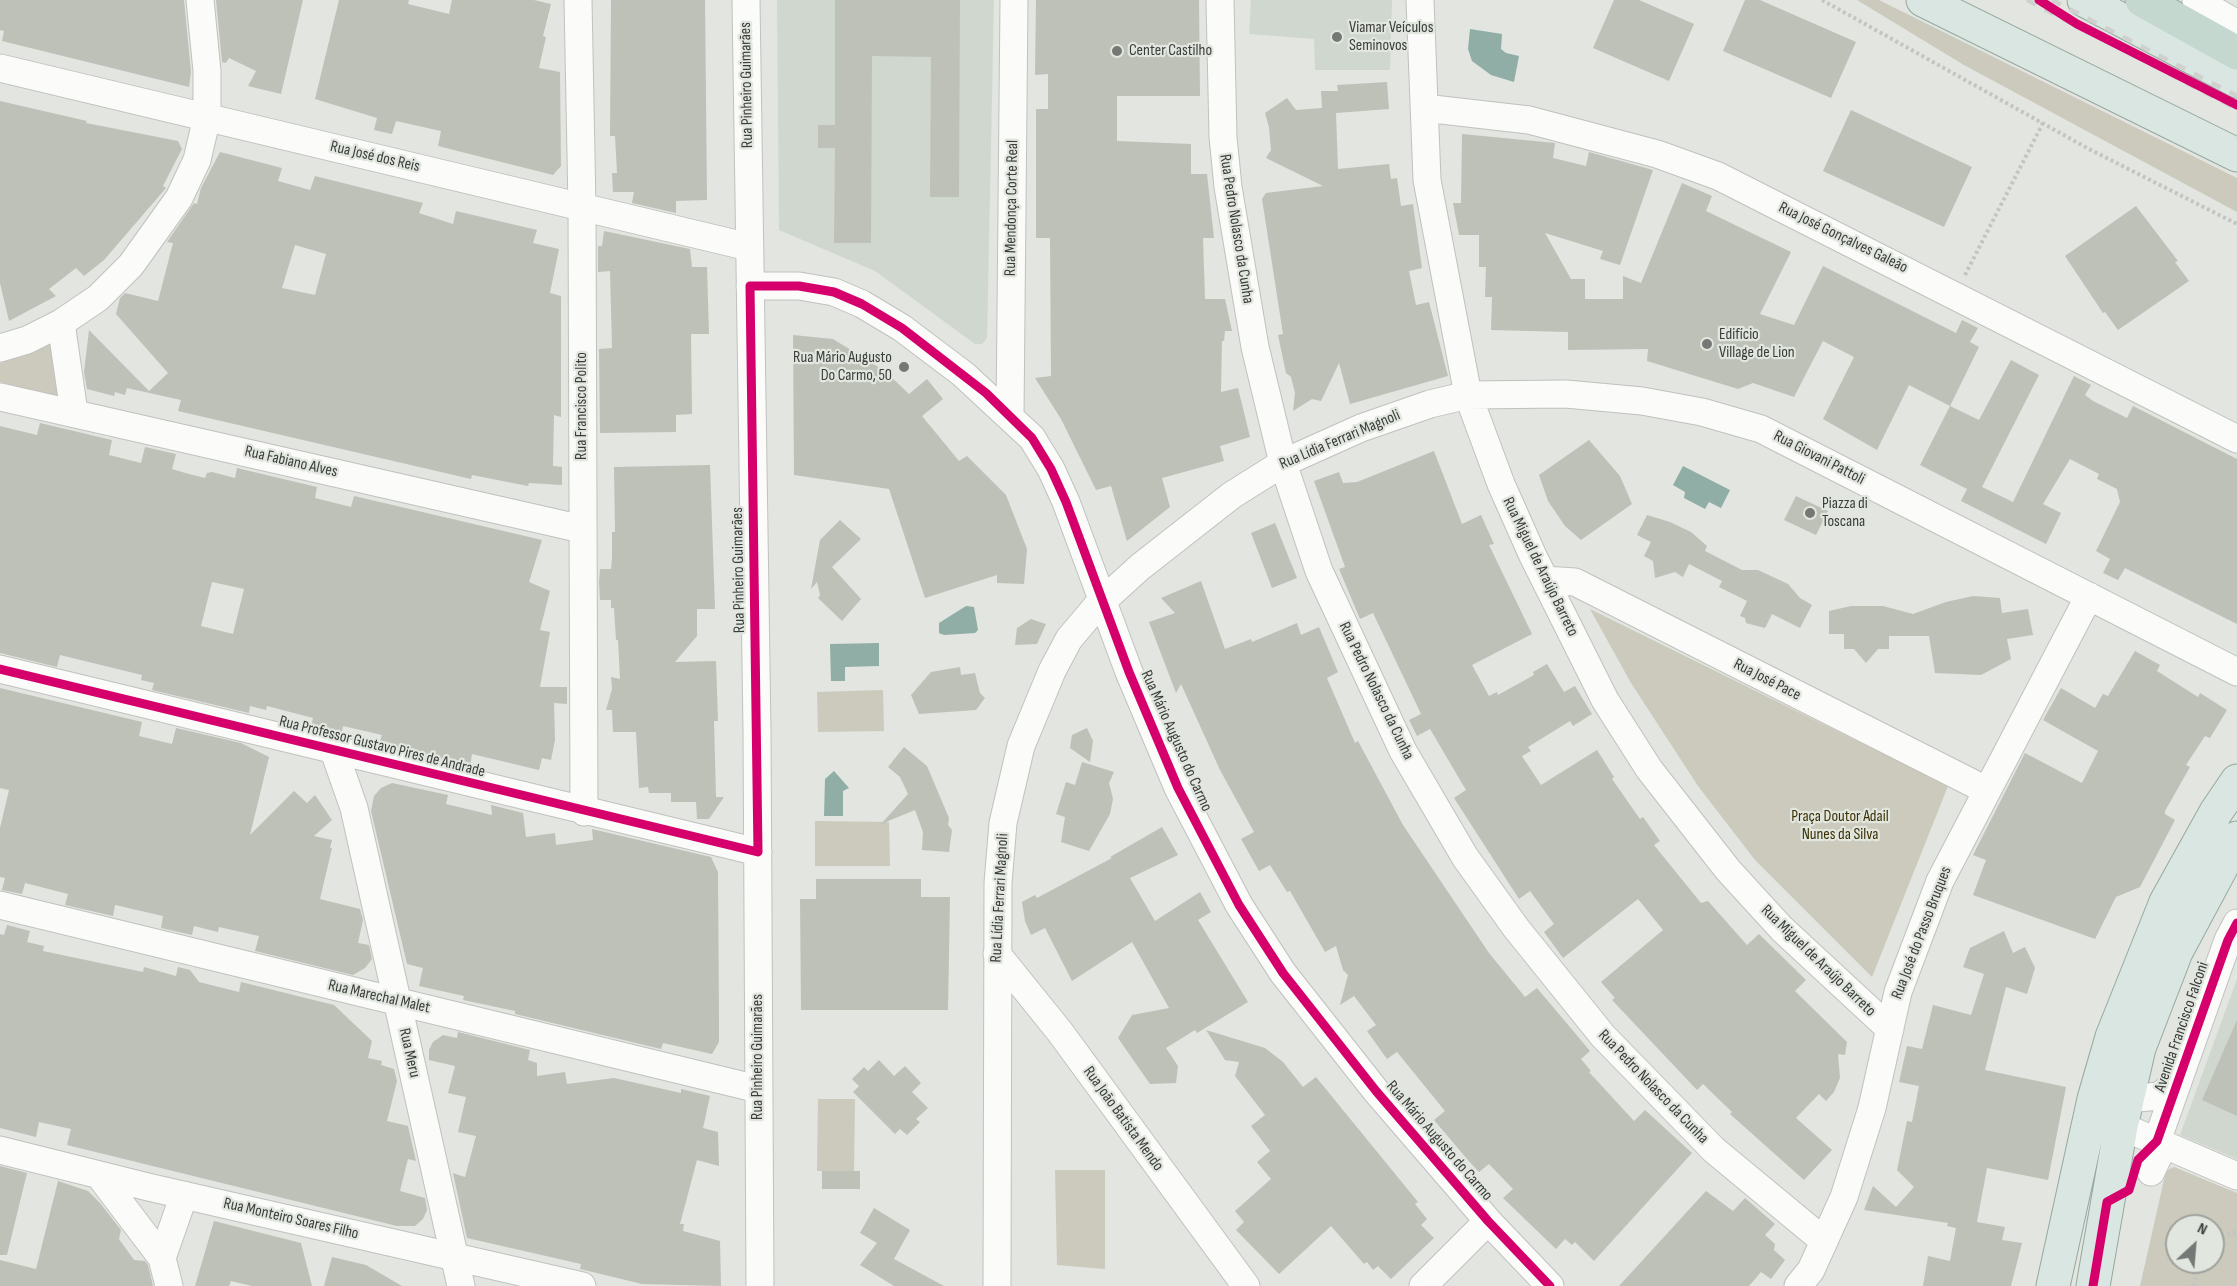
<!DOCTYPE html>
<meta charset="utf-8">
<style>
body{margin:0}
#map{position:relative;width:2237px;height:1286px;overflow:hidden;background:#e2e5e0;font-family:"Sofia Sans Condensed",sans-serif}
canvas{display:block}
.north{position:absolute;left:2165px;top:1214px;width:60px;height:60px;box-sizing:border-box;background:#e1e6df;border:2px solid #9fa29d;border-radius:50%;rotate:26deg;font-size:16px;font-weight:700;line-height:24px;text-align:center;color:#3b3d3a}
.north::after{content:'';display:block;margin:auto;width:21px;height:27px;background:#757874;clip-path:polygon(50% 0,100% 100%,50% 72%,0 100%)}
</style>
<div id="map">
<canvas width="2237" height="1286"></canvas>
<div class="north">N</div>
</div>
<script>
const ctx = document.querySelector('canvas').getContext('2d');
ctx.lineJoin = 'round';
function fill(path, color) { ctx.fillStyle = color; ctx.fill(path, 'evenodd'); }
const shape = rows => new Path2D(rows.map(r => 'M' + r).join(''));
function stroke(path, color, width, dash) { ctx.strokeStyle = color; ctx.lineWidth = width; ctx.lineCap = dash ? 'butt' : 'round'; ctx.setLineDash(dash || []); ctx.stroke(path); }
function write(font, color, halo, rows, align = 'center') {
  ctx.font = font + ' "Sofia Sans Condensed",sans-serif'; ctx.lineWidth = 4.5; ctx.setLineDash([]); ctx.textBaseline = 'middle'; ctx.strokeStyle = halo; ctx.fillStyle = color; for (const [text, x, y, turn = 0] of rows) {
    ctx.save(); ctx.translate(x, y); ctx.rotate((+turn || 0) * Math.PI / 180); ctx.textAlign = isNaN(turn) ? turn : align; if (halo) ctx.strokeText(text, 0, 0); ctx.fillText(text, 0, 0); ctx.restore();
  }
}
const built = shape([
 [777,0,994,0,987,338,982,344,975,344,875,271,779,230],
 [1251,0,1392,0,1390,70,1315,70,1314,39,1249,34],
 [2237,979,2237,1159,2180,1135]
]);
const green = shape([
 [1857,0,1879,0,2237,178,2237,212,1964,65],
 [53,340,63,398,0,382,0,363,28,354],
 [1590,609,1948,786,1872,977,1755,860,1698,786,1631,683],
 [883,690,884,731,818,732,817,692],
 [815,821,889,822,890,866,815,866],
 [818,1099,855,1099,854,1171,817,1171],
 [2174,1167,2237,1193,2237,1286,2140,1286,2166,1171],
 [2177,1226,2213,1226,2213,1262,2177,1262],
 [1055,1170,1105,1170,1105,1269,1057,1265]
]);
const water = shape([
 [1470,29,1502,34,1501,49,1506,53,1519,56,1514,82,1491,75,1472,61,1468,49],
 [1683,466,1730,490,1721,508,1709,502,1705,509,1684,498,1685,492,1673,485],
 [966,606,974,607,978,630,975,633,944,635,939,633,939,623],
 [879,643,879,666,845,667,845,681,831,681,830,644],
 [834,771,849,788,843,791,843,816,824,816,825,779]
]);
const building = shape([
 [0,0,184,0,191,72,189,87,2,41,4,31,0,30],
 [216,0,303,0,281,94,248,86,256,71,229,58,226,63,222,62],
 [339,0,409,0,408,4,449,14,452,0,534,0,551,4,543,36,546,37,539,68,560,72,561,166,553,175,438,146,441,131,396,121,392,134,374,130,377,118,315,99],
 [611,0,705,0,707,200,676,201,676,213,632,203,634,192,613,192,612,173,617,173,615,136,610,136],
 [835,0,960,0,959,197,930,197,931,57,872,56,871,243,834,243,835,148,818,148,818,125,835,125],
 [1036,0,1199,0,1200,96,1117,96,1117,141,1191,144,1191,174,1207,174,1214,238,1203,238,1205,299,1225,299,1232,331,1225,331,1224,341,1222,341,1221,392,1238,388,1250,437,1220,446,1224,461,1162,478,1170,507,1127,541,1111,486,1096,490,1061,419,1035,378,1051,376,1050,238,1036,238,1036,109,1048,109,1048,74,1035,75],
 [1614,0,1639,0,1694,24,1669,81,1593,48],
 [1745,0,1760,0,1856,42,1831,98,1723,51],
 [1387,82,1389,109,1336,113,1338,169,1389,164,1391,179,1397,178,1401,206,1413,204,1422,268,1409,271,1416,305,1429,302,1448,376,1350,404,1339,363,1321,401,1312,399,1293,411,1295,393,1291,377,1286,373,1278,335,1283,334,1262,199,1266,193,1323,186,1266,158,1271,150,1269,127,1265,113,1287,98,1296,110,1322,108,1321,91,1338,91,1337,85],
 [0,101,87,121,86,123,178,141,182,149,163,186,166,188,104,260,84,276,76,268,49,289,56,296,9,321,0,283],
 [1851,110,1972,167,1944,227,1823,171],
 [1462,134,1555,143,1553,158,1586,166,1589,152,1653,170,1620,265,1600,259,1603,251,1545,233,1571,279,1585,279,1585,299,1623,299,1623,276,1641,283,1682,183,1712,196,1706,211,1791,252,1760,314,1794,325,1823,266,1956,333,1962,320,1978,328,1970,342,1979,347,1950,406,1909,385,1877,450,1823,419,1854,357,1823,341,1794,397,1753,383,1738,389,1647,361,1648,349,1568,350,1568,332,1491,330,1492,297,1485,297,1486,267,1479,267,1479,235,1459,235,1453,203,1461,203],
 [220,152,282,168,278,181,310,190,315,176,423,203,419,213,453,224,456,211,537,230,533,243,559,249,550,293,561,296,561,417,554,415,553,466,562,467,562,485,529,483,528,486,472,475,471,479,178,411,181,400,127,388,125,395,115,392,114,396,87,389,84,372,89,330,149,391,168,373,116,314,120,298,125,293,158,301,173,243,167,242,194,203,197,204,201,188],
 [295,245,326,254,315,295,282,288],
 [2136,206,2178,261,2175,262,2189,281,2118,330,2105,312,2103,313,2065,256],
 [604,231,690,249,692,267,707,267,709,334,691,334,692,414,676,415,676,432,600,433,599,349,612,348,610,271,598,272,598,246,602,246],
 [793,335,833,339,885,371,909,394,927,379,943,399,922,416,959,461,967,456,1006,495,1027,549,1024,584,997,583,997,575,925,598,889,489,794,475],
 [2011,360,2039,375,1982,487,2013,502,2074,376,2091,385,2085,395,2093,401,2127,418,2133,406,2237,459,2237,624,2125,568,2118,580,2103,573,2110,559,2096,551,2120,502,2117,489,2097,479,2099,474,2070,459,2043,504,2061,513,2046,544,1961,501,1967,489,1920,465,1950,406,1979,420],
 [40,423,112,440,109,455,141,463,145,447,176,454,172,469,189,474,205,478,207,473,212,472,235,478,237,468,317,487,315,498,351,507,354,496,542,540,529,582,550,591,540,630,550,632,540,687,567,687,567,704,554,703,555,740,551,760,542,758,539,770,472,754,470,766,379,744,382,735,343,726,341,735,311,728,313,718,267,706,266,710,250,706,249,713,152,690,154,683,141,680,142,675,60,655,57,667,0,653,0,426,37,435],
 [212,582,244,589,233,634,201,626],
 [1589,440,1620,476,1632,504,1581,540,1565,526,1548,501,1539,475],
 [1434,451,1462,524,1481,515,1494,544,1489,545,1532,634,1472,665,1489,696,1497,692,1498,695,1534,675,1533,672,1547,664,1564,692,1575,686,1592,714,1573,726,1570,721,1528,747,1531,751,1522,756,1541,785,1597,750,1614,777,1612,779,1640,819,1643,817,1660,841,1654,845,1701,903,1708,901,1747,945,1759,934,1806,980,1795,991,1847,1042,1845,1055,1838,1054,1840,1078,1834,1092,1826,1101,1819,1094,1796,1118,1832,1150,1804,1180,1730,1114,1732,1112,1703,1084,1697,1090,1612,1000,1615,998,1601,982,1663,930,1638,899,1563,958,1544,932,1554,924,1530,891,1519,899,1454,798,1466,790,1430,729,1417,736,1409,720,1421,714,1373,613,1360,619,1339,569,1345,567,1314,481,1339,472,1343,483,1357,482],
 [710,465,715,609,697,609,697,636,675,662,716,661,718,721,714,721,716,797,724,797,709,819,697,819,696,802,671,802,671,793,649,793,648,787,639,788,636,732,613,732,612,710,606,710,612,689,611,677,620,679,618,640,616,640,614,608,611,608,611,600,600,600,599,582,600,569,611,569,612,558,612,532,615,532,614,467],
 [1796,496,1828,511,1816,535,1784,520],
 [1647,515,1670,522,1691,532,1707,546,1705,551,1742,570,1758,570,1788,584,1800,598,1812,605,1800,628,1772,614,1765,628,1746,623,1745,618,1740,616,1747,601,1719,587,1722,581,1689,564,1683,577,1675,572,1655,578,1653,561,1644,556,1651,542,1637,535],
 [840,520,861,539,832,567,861,599,842,621,818,598,820,595,817,582,811,589,820,540],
 [1275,523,1297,578,1272,588,1251,533],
 [1201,581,1225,649,1251,639,1252,642,1297,623,1301,635,1319,627,1338,672,1327,678,1355,743,1358,741,1403,825,1489,953,1525,997,1537,988,1590,1051,1581,1059,1591,1071,1589,1072,1634,1121,1645,1110,1692,1153,1594,1261,1575,1242,1572,1245,1565,1239,1556,1249,1503,1198,1513,1189,1489,1164,1479,1172,1467,1159,1434,1120,1445,1111,1397,1052,1387,1059,1367,1031,1376,1025,1354,996,1340,1005,1348,975,1343,970,1336,946,1325,952,1290,891,1287,892,1270,865,1259,871,1241,839,1254,832,1220,770,1181,684,1176,693,1149,622,1175,613,1161,598],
 [1973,596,2000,598,2002,613,2028,609,2033,635,2007,639,2011,659,1981,675,1935,673,1929,636,1889,636,1889,649,1878,649,1866,663,1854,649,1844,649,1844,634,1829,634,1829,611,1851,606,1883,606,1913,614,1946,602],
 [1031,619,1046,624,1037,644,1015,645,1017,628],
 [2135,651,2160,665,2157,671,2198,697,2200,693,2227,710,2210,738,2205,736,2186,765,2190,767,2165,811,2165,814,2175,820,2140,887,2116,897,2095,939,1973,895,1986,860,1973,855,2025,753,2082,783,2098,751,2043,720,2061,688,2095,708,2103,694,2108,696],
 [960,667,961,675,975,673,980,693,985,698,976,710,919,714,911,695,931,672],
 [0,688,142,722,139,736,172,744,176,728,241,743,269,757,250,835,294,791,307,803,315,795,332,820,314,836,332,840,330,848,332,848,320,899,360,909,363,920,358,943,369,945,372,959,365,968,353,975,255,951,259,936,219,927,218,932,194,926,192,935,161,928,163,916,115,905,113,916,65,905,68,894,25,883,22,894,2,890,5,878,0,877,0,828,9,790,0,788],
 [1087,728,1093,741,1090,762,1070,748,1072,735],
 [904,747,927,766,949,818,948,825,952,830,949,852,922,850,923,832,915,810,881,824,908,794,900,777,888,767],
 [1082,762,1114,772,1109,783,1113,799,1110,814,1089,851,1061,842,1065,817,1056,814,1066,782,1075,785],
 [392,783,448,795,446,804,492,815,491,805,523,813,526,837,555,833,556,845,593,840,592,829,711,857,718,872,719,1018,719,1042,712,1054,663,1043,661,1049,515,1014,515,1011,463,1000,464,996,419,986,423,968,407,964,371,811,374,796,381,788],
 [1162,827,1178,855,1130,878,1155,921,1200,892,1211,912,1198,920,1248,1002,1197,1033,1195,1030,1166,1048,1178,1066,1176,1083,1150,1084,1118,1038,1132,1015,1169,1008,1132,942,1072,981,1045,928,1031,935,1025,921,1022,902,1035,895,1037,898,1112,858,1110,857],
 [816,879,921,879,921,897,950,897,948,1010,801,1010,800,899,816,899],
 [7,925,30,931,27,942,44,946,43,951,143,972,144,967,176,976,178,967,190,970,199,982,239,992,241,982,334,1005,372,1041,368,1058,382,1061,381,1065,394,1069,397,1081,387,1121,408,1126,416,1161,408,1159,400,1191,425,1198,427,1210,423,1219,415,1226,397,1226,67,1145,71,1129,39,1122,36,1137,0,1128,0,934,4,935],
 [2004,931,2013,953,2025,947,2035,968,2027,994,2006,987,1985,1070,2066,1087,2048,1180,1987,1168,1977,1222,2005,1227,2002,1240,2022,1243,2011,1286,1923,1286,1928,1256,1950,1261,1956,1228,1947,1226,1948,1223,1864,1210,1873,1186,1896,1207,1914,1187,1897,1170,1907,1121,1912,1122,1919,1086,1899,1082,1907,1046,1922,1049,1933,1005,1971,1015,1984,974,1963,967,1970,948],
 [2237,1020,2237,1116,2202,1100],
 [1206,1030,1265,1048,1283,1062,1303,1087,1316,1077,1418,1202,1415,1204,1427,1219,1421,1225,1434,1238,1391,1279,1378,1266,1373,1270,1367,1262,1364,1264,1331,1226,1279,1274,1236,1230,1244,1222,1235,1211,1271,1179,1257,1162,1270,1151,1251,1126,1265,1115,1235,1076,1239,1062,1225,1060],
 [458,1032,530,1050,528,1060,537,1063,537,1076,565,1072,567,1084,614,1078,681,1093,681,1089,710,1096,703,1128,718,1132,719,1166,697,1160,680,1224,684,1224,683,1231,720,1241,721,1286,642,1284,580,1269,581,1264,467,1238,453,1173,465,1177,476,1136,458,1132,466,1097,448,1093,455,1066,429,1060,429,1050,433,1042,443,1035,457,1038],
 [879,1060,894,1076,905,1066,921,1083,912,1092,928,1108,916,1119,920,1122,907,1135,900,1129,895,1134,853,1092,859,1086,852,1079,864,1067,868,1071],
 [0,1166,27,1173,7,1255,0,1255],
 [822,1171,860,1171,860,1189,822,1189],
 [58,1181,88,1191,100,1203,121,1230,119,1239,134,1260,145,1261,148,1265,153,1286,0,1286,0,1260,36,1269],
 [1706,1191,1733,1211,1745,1198,1775,1224,1765,1235,1775,1244,1774,1250,1785,1260,1771,1279,1761,1272,1749,1286,1619,1286],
 [874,1208,910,1230,894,1259,944,1286,894,1286,860,1265,877,1243,860,1233],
 [214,1221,301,1243,312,1286,252,1286,231,1281,229,1286,195,1286],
 [332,1257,366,1265,402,1286,324,1286]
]);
const path = shape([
 [1822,0,2087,148,2237,224],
 [1965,275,2043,123],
 [2213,1245,2225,1235,2237,1232],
 [2193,1286,2201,1262]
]);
const minor = shape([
 [578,0,582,207,584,812],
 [746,0,757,729,760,1286],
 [1220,0,1223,137,1228,187,1255,347,1283,463,1319,571,1403,751,1465,857,1516,928,1603,1036,1714,1150,1824,1241],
 [1420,0,1427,180,1468,395,1501,484,1533,556,1605,700,1649,769,1728,870,1782,929,1890,1029],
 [2196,0,2237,24],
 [0,68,749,247],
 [1424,108,1529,120,1657,154,1718,176,2237,439],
 [750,286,799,286,834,292,862,304,902,328,963,374,1032,438,1051,469,1066,502,1129,672,1178,788,1239,905,1283,973,1376,1091,1488,1221,1550,1286],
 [61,323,74,412],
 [0,348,27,340,61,323,98,298,131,265,179,198,197,160,207,117,207,71,200,0],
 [0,397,582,529],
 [1010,416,1014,0],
 [1545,580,1575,582,1986,790],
 [0,669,758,852],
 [334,751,354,808,461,1286],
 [0,905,758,1089],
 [997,954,1060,1032,1246,1286],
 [2127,1099,2159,1096,2178,1082],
 [2102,1123,2121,1126,2237,1176],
 [2157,1141,2228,940,2237,923],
 [0,1150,148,1187,582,1286],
 [2151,1172,2164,1144],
 [99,1175,162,1258,169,1286],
 [162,1258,184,1195],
 [997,1286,998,883,1003,823,1021,746,1052,671,1069,639,1096,607,1140,567,1232,495,1283,463,1361,428,1430,404,1468,395,1566,394,1642,401,1702,412,1761,429,2237,672],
 [1423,1286,1488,1221],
 [1798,1286,1811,1270,1844,1197,1872,1108,1898,992,1940,881,2089,596]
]);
const major = shape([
 [1923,0,2237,155],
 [2084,0,2237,81],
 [2053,1286,2094,1099,2112,1037,2166,902,2216,812,2237,781],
 [2093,1286,2121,1126,2139,1048,2176,952,2237,838]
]);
const highway = shape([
 [2142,0,2237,53]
]);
const rail = shape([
 [2027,0,2237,109],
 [2052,0,2237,96]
]);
const cycleway = shape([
 [2039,0,2077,24,2237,105],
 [0,669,758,852,750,286,799,286,834,292,862,304,902,328,986,393,1032,438,1051,469,1066,502,1129,672,1178,788,1239,905,1283,973,1376,1091,1488,1221,1550,1286],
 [2093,1286,2107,1202,2129,1190,2138,1160,2157,1141,2228,940,2237,923]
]);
const markers = [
 [1337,37,6,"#757874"],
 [1117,51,6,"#757874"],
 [1707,344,6,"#757874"],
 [904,367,6,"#757874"],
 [1810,513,6,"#757874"]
];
const poiNames = [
 ["Viamar Veículos",1349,28],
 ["Seminovos",1349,46],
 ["Center Castilho",1129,51],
 ["Edifício",1719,335],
 ["Village de Lion",1719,353],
 ["Rua Mário Augusto",892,358,"right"],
 ["Do Carmo, 50",892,376,"right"],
 ["Piazza di",1822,504],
 ["Toscana",1822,522]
];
const streetNames = [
 ["Rua Pinheiro Guimarães",747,85,-91],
 ["Rua José dos Reis",375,157,13],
 ["Rua Mendonça Corte Real",1012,208,-89],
 ["Rua Pedro Nolasco da Cunha",1236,229,81],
 ["Rua José Gonçalves Galeão",1843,238,26],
 ["Rua Francisco Polito",582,406,-90],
 ["Rua Lídia Ferrari Magnoli",1340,440,-23],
 ["Rua Giovani Pattoli",1819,458,27],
 ["Rua Fabiano Alves",291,462,13],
 ["Rua Miguel de Araújo Barreto",1540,567,64],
 ["Rua Pinheiro Guimarães",739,570,-91],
 ["Rua José Pace",1767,680,27],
 ["Rua Pedro Nolasco da Cunha",1376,691,64],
 ["Rua Mário Augusto do Carmo",1176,741,66],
 ["Rua Professor Gustavo Pires de Andrade",382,747,14],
 ["Rua Lídia Ferrari Magnoli",1000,898,-87],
 ["Rua José do Passo Bruques",1922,933,-69],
 ["Rua Miguel de Araújo Barreto",1818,961,44],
 ["Rua Marechal Malet",379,997,13],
 ["Avenida Francisco Falconi",2182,1027,-71],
 ["Rua Meru",409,1053,77],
 ["Rua Pinheiro Guimarães",758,1057,-90],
 ["Rua Pedro Nolasco da Cunha",1653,1087,46],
 ["Rua João Batista Mendo",1123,1119,54],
 ["Rua Mário Augusto do Carmo",1439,1141,49],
 ["Rua Monteiro Soares Filho",291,1219,13]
];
const parkNames = [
 ["Praça Doutor Adail",1840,817],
 ["Nunes da Silva",1840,835]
];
fill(built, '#d0d7cf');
fill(green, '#cbcabc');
fill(water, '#90ada6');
fill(building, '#bec1b8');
stroke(minor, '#bfc2be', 29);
stroke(major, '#94a99f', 35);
stroke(highway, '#94a99f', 35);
stroke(path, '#c4c4c3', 4, [3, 3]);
stroke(minor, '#fbfbfa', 27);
stroke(major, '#dae6e1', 33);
stroke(highway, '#c5d8d0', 33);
stroke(rail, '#cfd0cf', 4.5, [10, 10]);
stroke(cycleway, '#d6006c', 9);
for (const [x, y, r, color] of markers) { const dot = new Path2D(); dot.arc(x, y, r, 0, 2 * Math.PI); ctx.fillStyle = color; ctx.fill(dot); stroke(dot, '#e1e6df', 2); }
write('16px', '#3b3d3a', '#e1e6df', poiNames, 'left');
write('16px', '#3b3d3a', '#e1e6df', streetNames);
write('16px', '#3c3004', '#e1e6df', parkNames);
</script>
